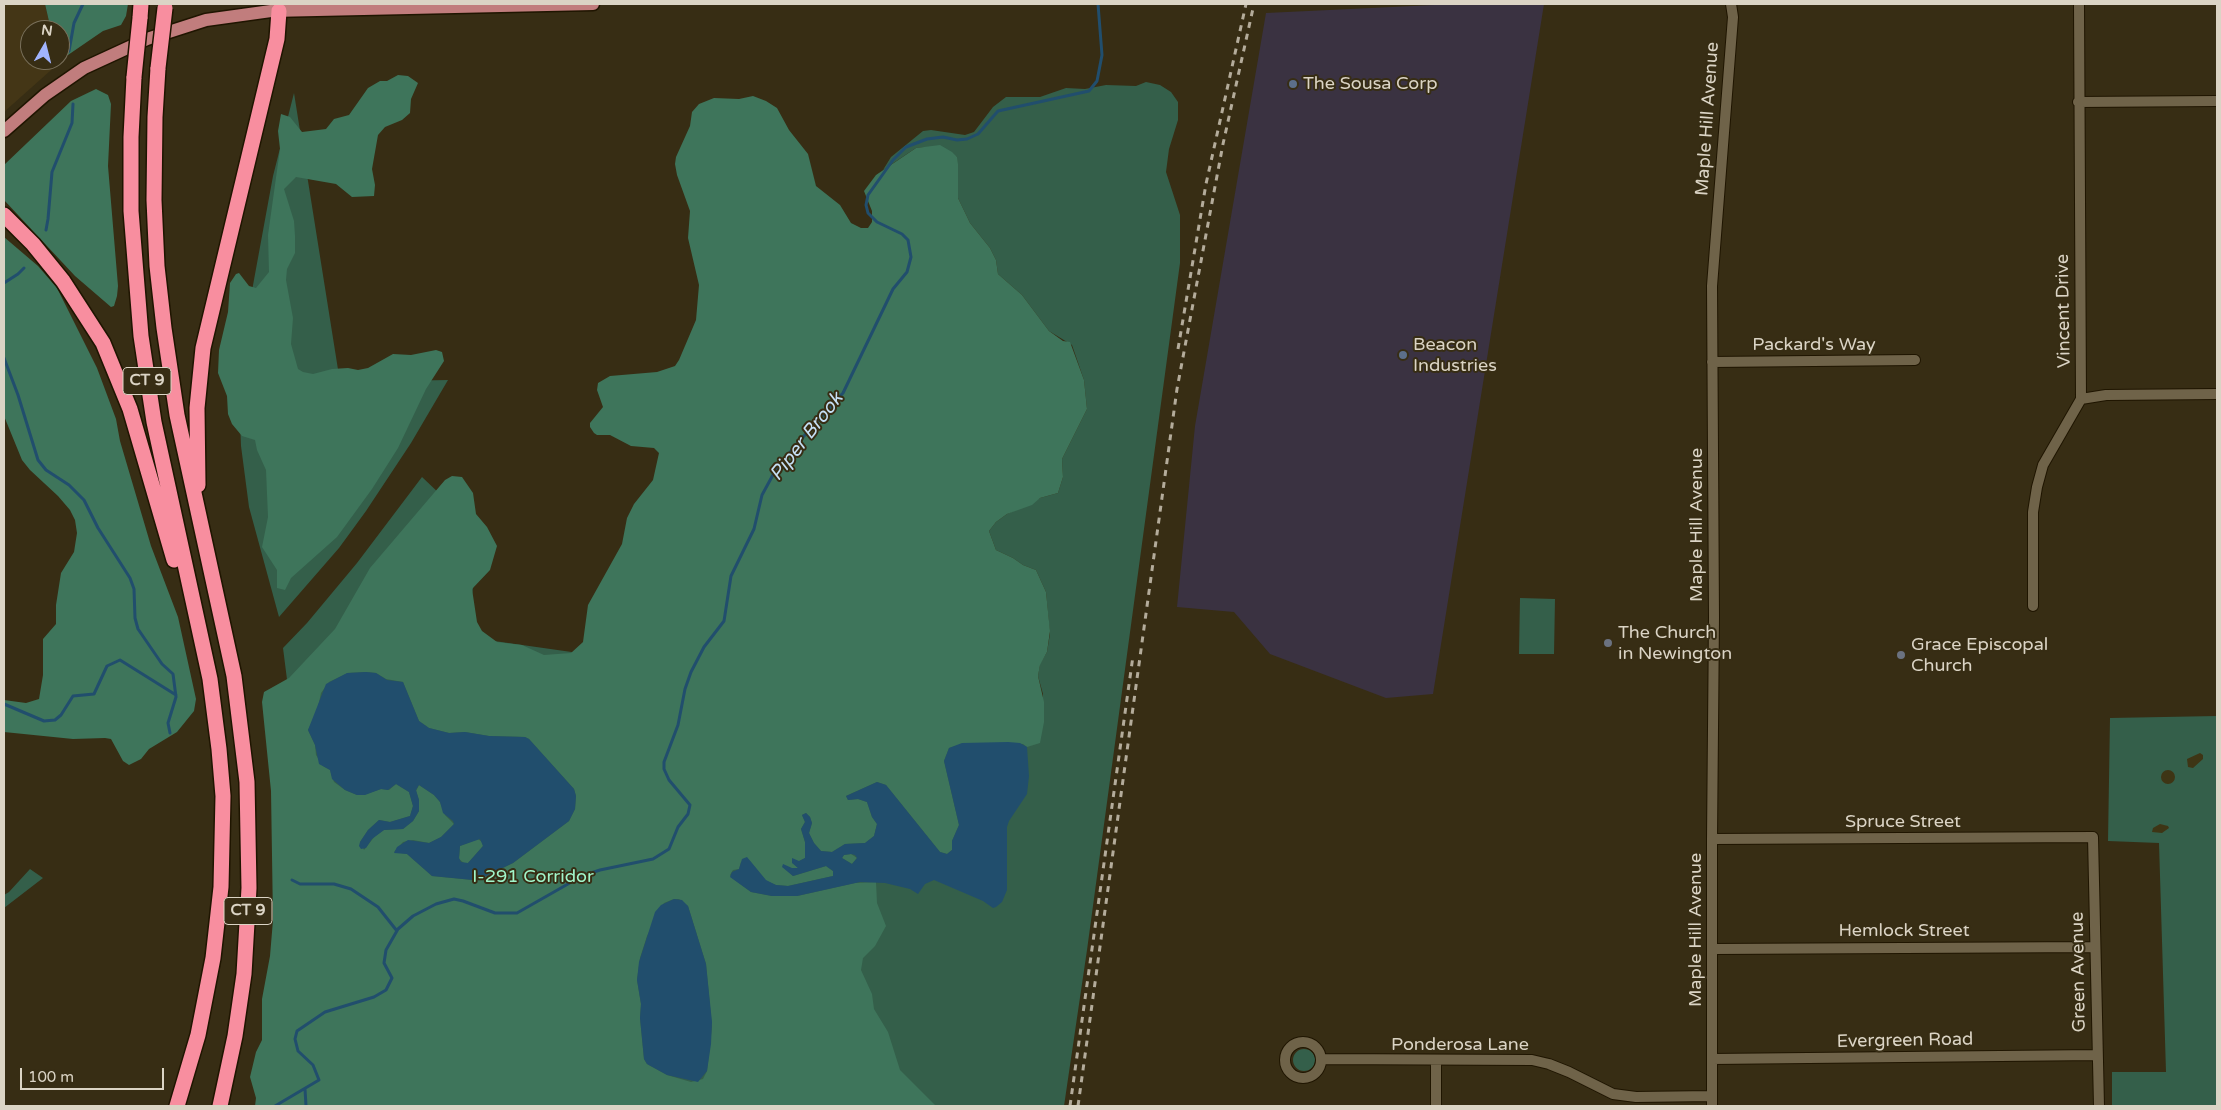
<!DOCTYPE html>
<style>
body{margin:0}
#map{position:relative;width:2221px;height:1110px;overflow:hidden;background:#372d14;font-family:"Varela Round",sans-serif}
canvas{display:block}
.frame{position:absolute;inset:0;border:5px solid #dbd4c5;pointer-events:none}
.north{position:absolute;left:20px;top:20px;width:50px;height:50px;box-sizing:border-box;background:#372d14;border:1px solid #79705b;border-radius:50%;rotate:8deg;font-size:14px;font-weight:700;line-height:20px;text-align:center;color:#dbd4c5}
.north::after{content:'';display:block;margin:auto;width:18px;height:22px;background:#a0b3fd;clip-path:polygon(50% 0,100% 100%,50% 72%,0 100%)}
.scale{position:absolute;left:20px;top:1068px;width:144px;height:22px;box-sizing:border-box;border:2px solid #dbd4c5;border-top:0;padding-left:6px;font-size:15px;line-height:18px;white-space:nowrap;color:#dbd4c5;-webkit-text-stroke:4px #372d14;paint-order:stroke}
</style>
<div id="map">
<canvas width="2221" height="1110"></canvas>
<div class="frame"></div>
<div class="north">N</div>
<div class="scale">100 m</div>
</div>
<script>
const ctx = document.querySelector('canvas').getContext('2d');
ctx.lineJoin = 'round';
function fill(path, color) { ctx.fillStyle = color; ctx.fill(path, 'evenodd'); }
const shape = rows => new Path2D(rows.map(r => 'M' + r).join(''));
function stroke(path, color, width, dash) { ctx.strokeStyle = color; ctx.lineWidth = width; ctx.lineCap = dash ? 'butt' : 'round'; ctx.setLineDash(dash || []); ctx.stroke(path); }
function write(font, color, halo, rows, align = 'center') {
  ctx.font = font + ' "Varela Round",sans-serif'; ctx.lineWidth = 4; ctx.setLineDash([]); ctx.textBaseline = 'middle'; ctx.strokeStyle = halo; ctx.fillStyle = color; for (const [text, x, y, turn = 0] of rows) {
    ctx.save(); ctx.translate(x, y); ctx.rotate((+turn || 0) * Math.PI / 180); ctx.textAlign = isNaN(turn) ? turn : align; if (halo) ctx.strokeText(text, 0, 0); ctx.fillText(text, 0, 0); ctx.restore();
  }
}
const industrial = shape([
 [1455,4,1544,4,1433,694,1386,698,1270,654,1234,612,1177,607,1195,426,1266,13]
]);
const built = shape([
 [4,4,45,4,51,30,30,30,30,60,58,60,59,63,4,112]
]);
const green = shape([
 [1146,82,1160,85,1171,92,1178,102,1178,120,1169,149,1166,172,1180,215,1180,263,1087,950,1064,1106,271,1106,307,837,283,648,307,623,357,563,422,477,481,533,466,637,1043,719,1043,694,1038,676,1040,664,1047,652,1050,634,1046,592,1036,570,1023,565,1013,558,996,550,989,531,996,522,1007,514,1040,498,1058,493,1063,477,1062,459,1087,409,1084,380,1072,345,1049,331,1022,295,998,274,996,260,990,248,970,223,958,198,957,157,928,147,916,148,883,170,891,157,923,131,931,130,965,135,974,132,993,107,1006,97,1040,97,1066,88,1085,89,1106,85,1136,86],
 [294,93,340,382,448,380,411,443,366,511,339,548,279,617,249,507,241,446,238,367,273,176],
 [1520,598,1555,599,1554,654,1519,654],
 [2217,716,2217,1106,2112,1106,2112,1072,2166,1072,2159,843,2108,841,2110,718],
 [30,869,43,878,4,908,4,895,9,892],
 '1293 1060a11 11 0 1 1 22 0a11 11 0 1 1-22 0Z'
]);
const forest = shape([
 [45,4,128,4,126,16,121,25,103,31,68,55,60,55,60,30,51,30],
 [398,75,408,76,418,83,411,99,410,113,402,120,385,127,378,135,372,169,375,185,374,196,352,197,336,184,296,177,284,189,294,221,295,236,295,253,287,269,286,280,293,318,291,344,298,369,303,372,313,374,332,369,348,368,358,370,368,368,393,354,411,355,436,350,442,352,444,361,426,389,398,448,372,489,337,537,291,578,285,590,277,588,277,570,262,547,268,517,266,470,257,450,255,440,242,436,232,424,228,414,227,396,218,373,219,350,228,312,230,283,236,274,239,273,249,286,256,288,269,272,268,235,280,149,278,131,281,114,290,117,302,132,326,129,334,119,349,115,368,88,380,81,387,81],
 [96,89,108,95,111,104,108,166,118,286,117,296,114,306,111,307,75,276,4,200,4,165,71,101],
 [753,96,766,101,777,108,789,130,808,154,816,186,840,205,851,223,861,228,868,228,872,222,872,211,864,191,876,175,916,148,940,145,952,152,957,157,958,164,958,198,970,223,990,248,996,260,998,274,1022,295,1049,331,1063,341,1070,342,1084,380,1087,409,1062,459,1063,477,1058,493,1040,498,1032,505,1007,514,996,522,989,531,996,550,1013,558,1023,565,1036,570,1046,592,1050,631,1047,652,1040,665,1038,676,1044,702,1044,722,1040,743,1027,747,1023,744,965,743,949,748,944,761,959,825,952,841,952,850,947,854,940,852,886,785,877,782,846,796,848,800,858,799,867,802,872,817,877,824,874,836,865,843,845,844,832,852,821,851,814,843,809,833,812,823,810,817,806,813,802,815,805,822,801,829,805,842,805,858,794,864,798,868,784,868,793,876,826,866,833,871,833,876,788,886,776,885,766,881,750,861,741,862,739,869,733,870,730,875,732,878,751,892,772,896,797,896,855,883,876,882,877,903,886,926,875,946,863,958,861,970,872,994,874,1009,888,1032,900,1070,936,1106,255,1106,256,1098,250,1077,256,1052,262,1040,262,999,270,956,273,920,271,791,262,702,264,692,289,678,335,629,370,568,445,480,452,476,462,477,473,493,476,514,487,527,497,546,490,570,472,589,477,622,482,631,497,642,522,645,544,655,571,653,583,642,588,605,622,544,627,518,634,504,653,480,659,453,654,448,631,446,610,435,597,435,594,433,590,427,590,423,603,407,597,390,598,383,610,376,657,372,675,366,679,360,696,320,699,285,688,238,690,211,677,175,675,164,676,157,690,126,692,112,699,104,714,98,739,99],
 [366,672,376,673,386,679,403,682,419,721,429,728,449,733,465,732,489,736,525,737,529,739,574,789,576,796,575,809,569,821,513,863,484,877,473,880,432,876,407,854,394,852,403,842,413,840,429,843,441,837,454,824,445,815,440,802,434,795,419,785,416,791,419,800,419,811,413,821,403,829,384,830,375,836,364,850,360,842,368,830,379,820,390,822,410,816,413,806,409,792,396,784,389,790,381,789,363,795,357,795,345,790,334,782,330,770,323,766,316,755,315,745,308,730,317,712,321,693,329,682,348,673],
 [674,899,679,899,688,906,706,964,712,1027,707,1071,703,1079,691,1082,667,1075,647,1064,644,1059,640,1018,641,1004,637,980,640,958,647,936,664,903],
 [4,237,38,266,57,288,97,368,116,419,120,441,151,546,178,617,196,699,194,711,177,732,149,749,141,759,129,765,123,761,111,739,105,738,73,739,4,732,4,700,26,703,39,699,43,675,43,639,56,624,56,605,61,573,74,552,77,533,75,520,70,510,58,496,30,470,22,460,4,416],
 [478,839,482,842,483,846,468,863,464,863,459,859,460,846],
 [851,854,857,858,852,864,842,858,844,855]
]);
const sand = shape([
 [2200,753,2203,755,2203,759,2193,768,2188,767,2187,759],
 '2161 777a7 7 0 1 1 14 0a7 7 0 1 1-14 0Z',
 [2160,824,2168,826,2169,828,2162,833,2152,832,2153,828]
]);
const water = shape([
 [366,672,376,673,387,680,403,682,419,721,429,728,449,733,465,732,489,736,525,737,529,739,574,789,576,796,575,809,569,821,513,863,484,877,473,880,432,876,407,854,394,853,397,847,408,840,429,843,441,837,454,824,453,821,443,813,440,802,434,795,419,785,416,790,419,800,419,811,413,821,403,829,384,830,372,839,366,848,361,849,359,846,360,842,368,830,379,820,390,822,410,816,413,806,409,792,396,784,388,790,381,789,365,795,357,795,345,790,332,779,330,770,319,764,315,745,308,730,326,684,347,673],
 [480,839,483,846,468,863,461,862,459,858,460,846],
 [1008,742,1020,743,1027,747,1029,776,1027,794,1009,821,1007,827,1007,890,1002,902,996,907,993,908,983,901,934,880,925,884,918,894,910,889,885,883,860,882,797,896,772,896,751,892,730,877,732,872,739,869,742,859,747,857,766,880,776,885,788,886,833,876,833,871,826,866,793,876,782,867,783,864,792,868,798,868,792,863,792,858,799,861,805,858,805,842,801,829,805,822,802,815,806,813,810,817,812,823,809,833,814,843,821,851,832,852,845,844,865,843,874,836,877,824,872,817,867,802,858,799,848,800,846,796,877,782,886,785,940,852,947,854,952,850,952,841,959,825,944,761,949,748,962,743],
 [851,854,855,855,857,858,852,864,842,858,844,855],
 [674,899,682,900,688,906,706,964,712,1022,711,1044,707,1071,698,1082,667,1075,647,1064,644,1059,640,1018,641,1004,637,980,639,962,655,912,661,905]
]);
const stream = shape([
 [69,51,74,23,83,4],
 [46,230,48,219,52,172,72,123,73,104],
 [4,283,18,274,24,268],
 [4,358,18,395,38,460,46,470,69,485,84,500,98,528,130,578,134,589,135,618,138,629,162,664,173,674,176,697,168,723,170,733],
 [4,704,44,721,55,720,61,715,73,696,94,694,107,666,120,660,176,695],
 [292,880,300,884,334,884,351,889,378,907,397,931],
 [305,1089,306,1106],
 [275,1106,319,1080,313,1065,298,1051,295,1039,297,1031,325,1012,374,997,386,990,392,978,384,963,386,950,398,929,413,916,436,904,454,899,463,901,495,913,517,913,582,876,600,870,653,859,669,849,678,827,688,814,690,805,669,780,664,769,664,762,678,725,685,689,691,672,704,647,724,621,731,576,754,529,762,495,774,473,795,446,843,393,893,289,907,272,911,257,908,240,902,234,877,222,868,213,866,205,868,195,893,160,906,147,927,139,943,137,957,140,967,139,978,134,998,111,1089,91,1097,81,1102,55,1098,4]
]);
const minor = shape([
 [2078,102,2217,101],
 [1712,362,1915,360],
 [2081,399,2106,395,2217,394],
 [2033,606,2033,512,2037,487,2043,465,2081,399,2079,4],
 [1712,839,2093,837,2099,1106],
 [1713,949,2095,947],
 '1285 1060a18 18 0 1 1 36 0a18 18 0 1 1-36 0Z',
 [1321,1059,1532,1060,1549,1064,1569,1072,1613,1094,1636,1097,1712,1096],
 [1712,1059,2097,1055],
 [1436,1061,1436,1106],
 [1712,1106,1712,839,1714,617,1712,286,1733,17,1731,4]
]);
const major = shape([
 [4,131,45,95,84,68,147,39,206,20,271,11,593,4]
]);
const highway = shape([
 [140,18,141,4],
 [158,68,155,117,154,200,157,266,164,328,177,415,234,676,247,782,249,888,244,974,235,1036,220,1106],
 [134,77,131,137,131,211,141,336,154,422,210,679,219,749,223,796,221,887,213,958,198,1035,177,1106],
 [4,215,33,244,63,281,103,343,130,409,174,560],
 [198,485,197,408,203,348,277,39,279,11]
]);
const rail = shape([
 [1178,349,1206,184,1246,4],
 [1070,1106,1133,656],
 [1078,1106,1177,389,1223,144,1254,4]
]);
const highwayBridge = shape([
 [158,68,165,8],
 [134,77,140,18]
]);
const markers = [
 [1293,84,5,"#5c6f8a"],
 [1403,355,5,"#5c6f8a"],
 [1608,643,5,"#6b7280"],
 [1901,655,5,"#6b7280"]
];
const shields = [
 [147,381,48],
 [248,911,48]
];
const shieldNames = [
 ["CT 9",147,381],
 ["CT 9",248,911]
];
const poiNames = [
 ["The Sousa Corp",1303,84],
 ["Beacon",1413,345],
 ["Industries",1413,366],
 ["The Church",1618,633],
 ["in Newington",1618,654],
 ["Grace Episcopal",1911,645],
 ["Church",1911,666]
];
const streetNames = [
 ["Maple Hill Avenue",1708,119,-86],
 ["Vincent Drive",2064,311,-91],
 ["Packard's Way",1814,345],
 ["Maple Hill Avenue",1697,525,-90],
 ["Spruce Street",1903,822],
 ["Maple Hill Avenue",1696,930,-90],
 ["Hemlock Street",1904,931],
 ["Green Avenue",2079,972,-91],
 ["Evergreen Road",1905,1041,-1],
 ["Ponderosa Lane",1460,1045]
];
const parkNames = [
 ["I-291 Corridor",533,877]
];
const waterNames = [
 ["Piper Brook",807,437,-52]
];
fill(industrial, '#3a3241');
fill(built, '#443616');
fill(green, '#345f4a');
fill(forest, '#3e755b');
fill(sand, '#3e3515');
fill(water, '#214e6d');
stroke(stream, '#214e6d', 3);
stroke(minor, '#1f1500', 12);
stroke(major, '#1f1500', 15);
stroke(highway, '#1f1500', 18);
stroke(minor, '#6f6349', 10);
stroke(major, '#c17d7d', 12);
stroke(highway, '#f88e9f', 15);
stroke(rail, '#b4ac9b', 3, [6, 6]);
stroke(highwayBridge, '#1f1500', 18, []);
stroke(highwayBridge, '#f88e9f', 15);
for (const [x, y, r, color] of markers) { const dot = new Path2D(); dot.arc(x, y, r, 0, 2 * Math.PI); ctx.fillStyle = color; ctx.fill(dot); stroke(dot, '#372d14', 2); }
for (const [x, y, w] of shields) { const box = new Path2D(); box.roundRect(x - w / 2, y - 13.5, w, 27, 4); ctx.fillStyle = '#372d14'; ctx.fill(box); stroke(box, '#dbd4c5', 1); }
write('bold 16px', '#dbd4c5', null, shieldNames);
write('18px', '#dbd4c5', '#372d14', poiNames, 'left');
write('18px', '#dbd4c5', '#372d14', streetNames);
write('18px', '#a1f6cb', '#372d14', parkNames);
write('italic 19px', '#c6e0f6', '#372d14', waterNames);
</script>
